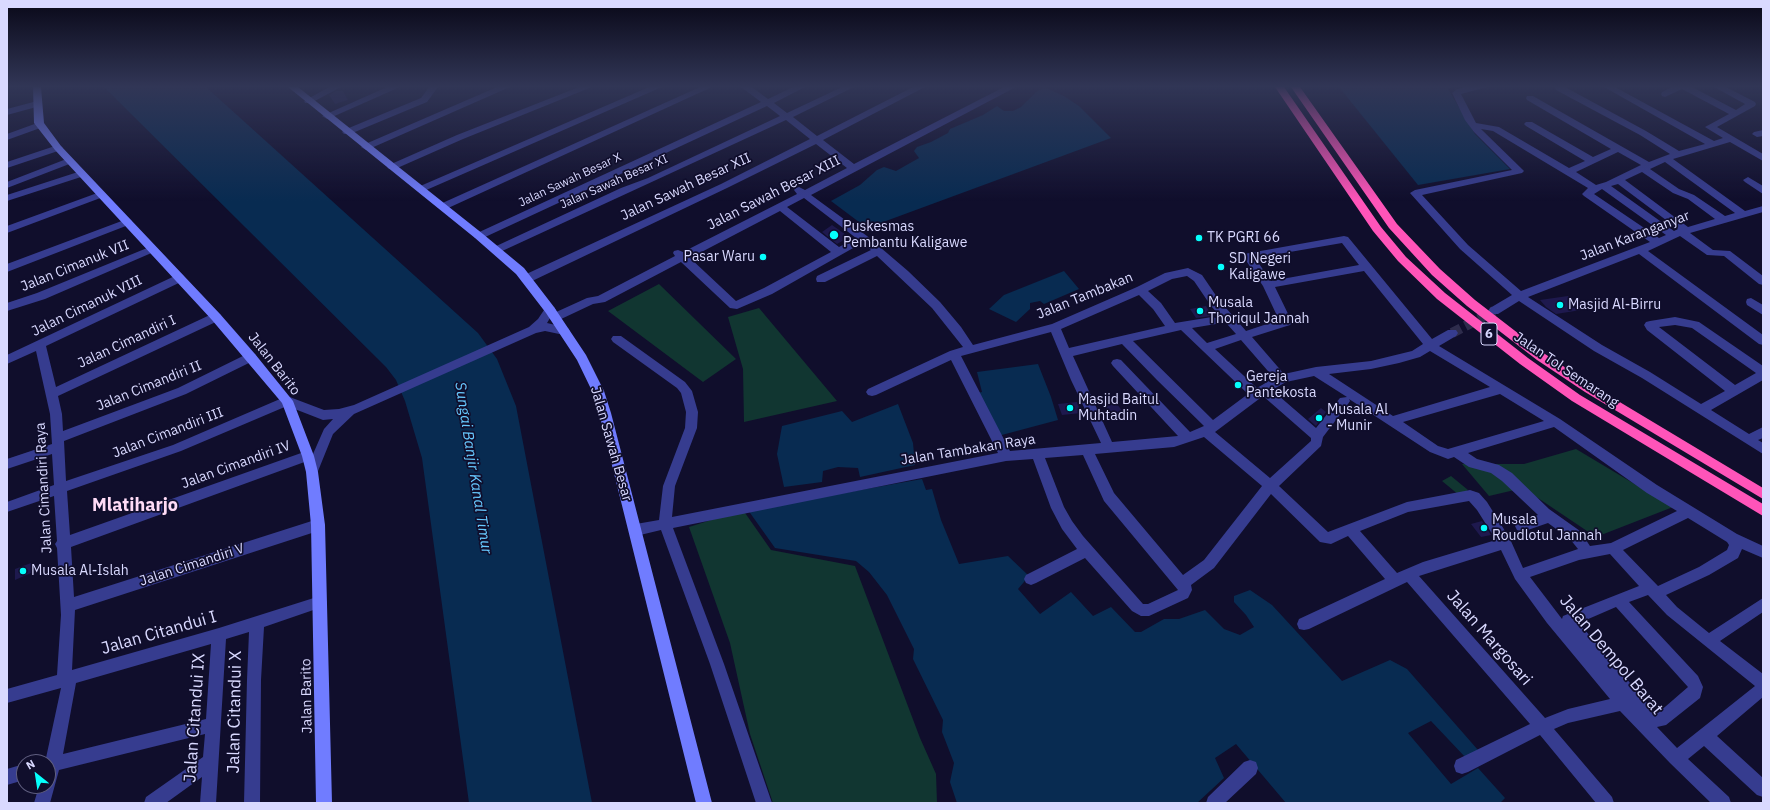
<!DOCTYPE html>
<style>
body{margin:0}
#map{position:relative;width:1770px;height:810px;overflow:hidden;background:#100e2c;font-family:"IBM Plex Sans",sans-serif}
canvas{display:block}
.frame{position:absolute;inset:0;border:8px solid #d9d9ff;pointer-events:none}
.north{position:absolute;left:16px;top:754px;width:40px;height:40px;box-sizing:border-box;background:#100e2c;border:1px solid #605f80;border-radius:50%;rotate:330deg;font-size:11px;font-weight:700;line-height:16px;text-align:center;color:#d9d9ff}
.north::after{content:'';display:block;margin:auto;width:14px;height:18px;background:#05fffc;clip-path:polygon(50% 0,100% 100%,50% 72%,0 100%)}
</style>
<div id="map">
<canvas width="1770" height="810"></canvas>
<div class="frame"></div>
<div class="north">N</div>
</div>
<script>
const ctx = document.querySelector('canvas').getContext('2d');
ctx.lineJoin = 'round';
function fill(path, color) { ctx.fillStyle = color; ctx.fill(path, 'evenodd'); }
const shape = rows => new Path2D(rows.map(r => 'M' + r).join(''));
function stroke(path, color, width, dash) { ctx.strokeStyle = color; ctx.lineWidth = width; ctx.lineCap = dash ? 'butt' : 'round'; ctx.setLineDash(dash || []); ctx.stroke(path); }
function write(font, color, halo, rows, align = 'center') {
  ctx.font = font + ' "IBM Plex Sans",sans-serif'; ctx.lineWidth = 3.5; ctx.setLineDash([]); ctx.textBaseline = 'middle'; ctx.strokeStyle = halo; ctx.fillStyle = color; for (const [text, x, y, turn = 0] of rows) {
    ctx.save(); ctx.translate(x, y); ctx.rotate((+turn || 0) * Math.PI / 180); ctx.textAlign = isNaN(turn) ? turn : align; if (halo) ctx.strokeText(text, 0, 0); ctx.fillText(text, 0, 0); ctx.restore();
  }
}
const green = shape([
 [659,284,736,359,703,382,608,311],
 [759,308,837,401,744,422,743,369,728,317],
 [1576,449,1673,507,1596,537,1523,488,1489,496,1462,464,1524,464],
 [1451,476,1468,490,1459,495,1442,481],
 [743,510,771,550,855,566,920,738,936,774,937,803,773,803,750,734,730,643,689,527]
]);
const water = shape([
 [104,87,206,87,478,333,497,359,516,406,592,803,469,803,422,458,405,401,396,380,386,367],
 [1044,87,1064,96,1079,106,1111,138,867,228,831,201,860,185,877,170,884,167,896,171,919,158,914,151,917,147,931,142,948,133,950,129,983,115,997,106,1004,111,1013,111,1021,107,1036,92],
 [1339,87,1453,87,1448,89,1475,134,1510,169,1418,185],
 [1064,271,1079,289,1044,304,1040,301,1030,303,1030,309,1016,322,989,309,1004,295],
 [1038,364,1051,397,1058,420,998,436,977,393,982,392,977,372],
 [898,404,913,443,915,465,860,477,858,468,838,467,823,471,822,482,784,487,777,454,782,426,842,411,852,422],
 [922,479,926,490,932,489,941,520,959,564,1008,556,1029,576,1018,589,1040,614,1071,592,1093,616,1111,607,1135,632,1141,632,1164,619,1179,619,1205,610,1224,629,1240,635,1254,627,1246,615,1234,602,1234,596,1250,590,1272,605,1342,681,1390,660,1407,669,1478,750,1466,758,1431,721,1408,733,1451,784,1478,768,1505,798,1500,803,1286,803,1236,744,1215,758,1224,778,1197,803,957,803,950,782,954,763,942,732,943,720,913,659,914,649,887,595,869,572,856,561,775,548,748,510]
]);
const building = shape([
 [336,91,343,91,348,100,335,104,329,95],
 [832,225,849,237,837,244,822,232],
 [1568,296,1581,310,1556,314,1546,307,1540,300],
 [1206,306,1212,316,1196,318,1190,309],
 [1114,400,1123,412,1112,416,1103,404],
 [1077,402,1081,413,1062,415,1058,404],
 [1321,408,1326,412,1316,426,1308,419],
 [1482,521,1491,535,1481,537,1471,524],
 [31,563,31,573,15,580,15,569]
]);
const streetTunnel = shape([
 [1452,333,1494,311]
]);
const street = shape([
 [329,87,341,87,311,103,305,103,304,101,329,87],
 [387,87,400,87,330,118,327,119,322,116,387,87],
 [429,87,438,87,427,102,350,134,344,134,342,132,344,130,421,98,429,87],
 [497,87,510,87,369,149,366,150,361,147,363,145,497,87],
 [579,87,592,87,463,139,395,169,389,169,387,167,389,165,457,135,579,87],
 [649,87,662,87,424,191,418,191,416,189,418,187,649,87],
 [700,87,712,87,446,209,442,210,437,207,438,205,700,87],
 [741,87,752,87,768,99,793,87,805,87,774,103,787,113,842,87,854,87,793,117,817,136,913,87,925,87,823,140,854,164,1004,87,1016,87,811,195,867,236,908,271,940,302,961,327,973,345,1052,324,1137,287,1165,273,1188,268,1202,275,1219,300,1246,331,1279,320,1263,286,1243,256,1244,254,1344,236,1348,237,1432,339,1448,330,1456,330,1458,333,1456,336,1439,346,1560,419,1657,485,1737,534,1763,546,1763,558,1742,549,1738,558,1709,575,1666,595,1677,607,1709,633,1763,598,1763,612,1720,641,1763,674,1763,697,1717,736,1763,778,1763,797,1757,795,1704,746,1688,759,1729,797,1731,803,1711,803,1670,763,1620,711,1568,723,1554,729,1612,797,1614,803,1596,803,1540,735,1468,772,1462,774,1456,772,1454,766,1456,760,1530,724,1407,582,1309,629,1304,630,1299,629,1297,624,1299,619,1385,579,1348,536,1331,544,1320,542,1271,494,1214,568,1191,585,1192,590,1188,598,1149,616,1141,616,1132,611,1085,558,1036,583,1031,585,1026,583,1024,579,1026,575,1077,549,1062,529,1051,508,1033,459,1006,461,673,528,724,664,772,803,756,803,710,664,661,530,636,536,631,534,629,530,631,526,636,524,659,520,663,486,685,428,686,412,681,393,677,388,613,342,611,339,613,336,621,336,685,382,692,391,698,412,697,428,675,486,672,517,998,453,951,360,876,395,872,396,868,395,866,392,868,389,950,351,963,347,932,308,877,256,825,282,817,282,816,279,817,276,871,250,862,243,772,294,737,309,730,308,681,262,605,302,593,304,559,320,555,321,550,318,547,323,568,328,570,331,568,334,564,335,545,331,536,333,354,414,333,434,316,476,312,477,308,476,306,472,310,460,71,547,74,597,318,519,323,521,325,525,323,529,318,531,75,610,72,670,219,628,320,596,325,598,327,602,325,606,264,627,261,680,260,803,244,803,247,680,249,632,226,639,216,803,200,803,202,777,166,803,144,803,146,797,203,757,205,734,59,770,50,803,34,803,39,786,48,786,48,762,41,762,42,759,46,758,61,688,7,703,7,689,57,675,61,615,57,548,55,544,57,541,54,496,7,512,7,502,54,485,52,454,7,469,7,459,52,444,50,414,36,351,7,364,7,355,179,274,183,275,184,278,183,281,46,346,56,387,212,314,216,313,220,314,222,317,220,320,58,396,62,414,63,431,178,388,247,354,255,354,257,357,255,360,186,394,64,441,66,481,173,445,287,396,324,410,339,409,354,405,529,327,538,319,546,307,554,307,556,310,554,313,587,298,598,296,675,256,673,253,674,251,678,250,683,252,797,194,794,190,796,188,799,187,805,190,847,168,816,144,727,188,530,282,522,282,521,279,522,276,721,184,810,139,786,120,500,252,496,253,491,250,492,248,621,188,648,178,780,116,767,106,483,238,475,238,474,236,475,234,761,102,741,87],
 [804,198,856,238,839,247,787,207,804,198],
 [780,211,831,252,764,288,736,301,690,258,780,211],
 [1342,243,1359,265,1271,281,1255,258,1342,243],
 [1364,271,1423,344,1412,351,1371,361,1316,367,1284,374,1252,337,1290,325,1292,322,1275,287,1364,271],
 [1187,276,1194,281,1211,306,1236,334,1207,343,1192,328,1216,324,1218,321,1216,318,1212,317,1175,323,1161,303,1148,291,1172,279,1187,276],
 [1139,295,1153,309,1165,326,1069,348,1061,329,1139,295],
 [1181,330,1248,394,1213,420,1133,341,1181,330],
 [1051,332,1071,380,1101,443,1010,451,961,356,1051,332],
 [1241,340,1274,378,1257,388,1215,349,1241,340],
 [1122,344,1157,380,1204,426,1190,432,1121,360,1117,359,1113,360,1111,363,1113,366,1178,436,1112,442,1073,356,1122,344],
 [1430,351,1490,387,1393,416,1329,374,1371,369,1399,363,1420,357,1430,351],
 [1314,376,1347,397,1340,398,1316,428,1272,390,1286,382,1314,376],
 [1500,394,1544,421,1448,449,1438,446,1403,422,1500,394],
 [1263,396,1311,438,1311,441,1270,478,1215,432,1263,396],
 [1349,399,1430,452,1448,459,1454,457,1469,467,1491,473,1502,481,1538,515,1517,522,1515,526,1517,530,1522,532,1548,523,1570,539,1578,549,1523,568,1510,539,1487,502,1479,493,1470,490,1407,502,1328,532,1279,486,1321,446,1323,437,1348,404,1350,401,1349,399],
 [287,406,323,420,333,419,324,429,313,454,308,451,304,452,70,535,67,491,181,451,287,406],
 [1554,427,1647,493,1677,511,1611,543,1590,546,1580,531,1549,509,1512,473,1499,465,1477,459,1468,453,1554,427],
 [1204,437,1262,486,1204,560,1183,575,1114,493,1095,454,1174,447,1204,437],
 [1083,455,1104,501,1178,590,1148,604,1143,604,1083,536,1072,521,1064,507,1045,458,1083,455],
 [1469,501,1477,510,1496,540,1423,562,1397,573,1360,531,1408,512,1469,501],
 [1688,518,1727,542,1729,545,1727,550,1699,567,1658,586,1623,550,1688,518],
 [1501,550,1515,579,1547,623,1610,699,1568,709,1545,718,1419,576,1501,550],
 [1610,554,1639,586,1563,616,1562,619,1530,577,1579,560,1610,554],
 [1648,595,1667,615,1755,686,1677,748,1657,727,1666,725,1700,698,1703,687,1698,676,1629,602,1648,595],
 [1616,607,1688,687,1658,713,1653,710,1579,623,1616,607],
 [211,644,206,719,63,754,76,683,211,644],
 [1465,87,1487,87,1461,94,1476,123,1499,127,1569,168,1585,161,1526,126,1524,124,1526,122,1532,122,1593,157,1611,149,1527,100,1526,98,1527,96,1533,96,1649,162,1670,154,1640,135,1556,90,1555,87,1565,87,1646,131,1679,151,1705,144,1604,87,1615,87,1714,141,1723,138,1705,127,1729,114,1682,89,1665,97,1662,96,1661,94,1662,92,1672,87,1692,87,1736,110,1745,104,1714,87,1726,87,1755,102,1756,104,1755,106,1717,127,1763,154,1763,161,1730,142,1673,159,1745,211,1763,206,1763,212,1690,233,1713,250,1730,251,1763,276,1763,285,1759,284,1724,256,1707,255,1680,236,1648,251,1763,335,1763,345,1759,344,1639,254,1528,297,1602,345,1650,372,1701,404,1725,391,1647,330,1644,325,1646,322,1650,321,1675,317,1699,322,1763,366,1763,380,1711,410,1749,434,1763,427,1763,438,1758,440,1763,443,1763,454,1642,378,1594,351,1519,301,1498,314,1490,314,1488,311,1490,308,1512,295,1460,249,1410,193,1415,190,1512,170,1474,132,1465,120,1452,93,1457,89,1465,87],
 [1481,129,1493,131,1588,188,1582,194,1584,196,1650,242,1521,291,1468,245,1422,195,1522,173,1524,171,1522,169,1481,129],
 [1618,152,1641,165,1606,182,1596,185,1576,172,1618,152],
 [1665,162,1735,213,1725,216,1694,195,1679,189,1650,169,1665,162],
 [1642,172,1673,193,1688,199,1715,219,1688,227,1625,180,1642,172],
 [1618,184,1678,229,1674,231,1611,186,1618,184],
 [1602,189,1666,235,1659,238,1594,194,1602,189],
 [1675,325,1692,328,1756,373,1735,385,1659,327,1675,325],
 [37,101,41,104,40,106,7,115,7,109,37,101],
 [40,122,45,125,43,127,7,140,7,134,40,122],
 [1763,130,1763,136,1757,137,1752,134,1754,132,1763,130],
 [58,145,61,146,63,148,61,150,7,168,7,162,58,145],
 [69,158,72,159,74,161,72,163,7,188,7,182,69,158],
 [81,171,84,172,86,174,84,176,7,201,7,195,81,171],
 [1748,177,1763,186,1763,194,1745,182,1743,180,1748,177],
 [100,192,103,193,105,195,103,197,7,233,7,226,100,192],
 [127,219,131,220,132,222,131,224,7,272,7,264,127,219],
 [152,246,157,249,156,251,45,299,7,311,7,303,37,293,152,246],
 [1751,298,1763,305,1763,315,1747,305,1746,302,1747,299,1751,298],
 [1250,760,1256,762,1258,768,1256,774,1225,803,1206,803,1208,797,1244,762,1250,760],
 [24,764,24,780,7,785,7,769,24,764]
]);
const secondary = shape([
 [33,87,41,87,44,123,61,146,220,314,255,354,293,401,314,456,318,472,325,525,332,803,316,803,311,525,306,472,302,456,282,403,212,320,55,150,34,123,33,87],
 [288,87,298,87,483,234,524,268,554,307,586,355,604,391,611,413,712,803,696,803,599,413,592,391,577,360,546,313,516,274,475,238,288,87]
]);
const highway = shape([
 [1275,87,1284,87,1381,227,1406,257,1445,293,1528,358,1580,395,1763,504,1763,516,1572,401,1520,364,1437,299,1398,261,1373,231,1275,87],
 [1291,87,1300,87,1397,224,1440,269,1475,300,1545,354,1593,386,1763,488,1763,499,1585,392,1537,360,1467,306,1432,275,1389,228,1291,87]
]);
const markers = [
 [834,235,5,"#05fffc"],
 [1199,238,4,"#05fffc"],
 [763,257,4,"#05fffc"],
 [1221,267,4,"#05fffc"],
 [1560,305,4,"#05fffc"],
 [1200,311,4,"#05fffc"],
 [1238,385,4,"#05fffc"],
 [1070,408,4,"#05fffc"],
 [1319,418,4,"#05fffc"],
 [1484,528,4,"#05fffc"],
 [23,571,4,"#05fffc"]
];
const farStreetnames = [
 ["Jalan Sawah Besar X",570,180,-25],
 ["Jalan Sawah Besar XI",614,182,-24]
];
const shields = [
 [1489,334,16]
];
const shieldNames = [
 ["6",1489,334]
];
const streetNames = [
 ["Jalan Sawah Besar XII",686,187,-25],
 ["Jalan Sawah Besar XIII",774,193,-27],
 ["Jalan Karanganyar",1635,236,-21],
 ["Jalan Cimanuk VII",75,266,-22],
 ["Jalan Tambakan",1085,296,-22],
 ["Jalan Cimanuk VIII",87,306,-26],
 ["Jalan Cimandiri I",127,342,-25],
 ["Jalan Barito",274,364,52],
 ["Jalan Tol Semarang",1566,370,34],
 ["Jalan Cimandiri II",149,386,-22],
 ["Jalan Cimandiri III",168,433,-21],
 ["Jalan Sawah Besar",611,444,74],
 ["Jalan Tambakan Raya",968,450,-9],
 ["Jalan Cimandiri IV",236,465,-20],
 ["Jalan Cimandiri Raya",44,488,-93],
 ["Jalan Cimandiri V",192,565,-18],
 ["Jalan Barito",307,696,-91]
];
const poiNames = [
 ["Puskesmas",843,227],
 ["Pembantu Kaligawe",843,243],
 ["TK PGRI 66",1207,238],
 ["Pasar Waru",755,257,"right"],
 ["SD Negeri",1229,259],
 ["Kaligawe",1229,275],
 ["Musala",1208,303],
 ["Thoriqul Jannah",1208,319],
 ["Masjid Al-Birru",1568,305],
 ["Gereja",1246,377],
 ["Pantekosta",1246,393],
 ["Masjid Baitul",1078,400],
 ["Muhtadin",1078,416],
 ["Musala Al",1327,410],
 ["- Munir",1327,426],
 ["Musala",1492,520],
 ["Roudlotul Jannah",1492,536],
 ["Musala Al-Islah",31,571]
];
const waterNames = [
 ["Sungai Banjir Kanal Timur",473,468,81]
];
const nearStreetnames = [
 ["Jalan Citandui I",159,633,-16],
 ["Jalan Margosari",1489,638,49],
 ["Jalan Dempol Barat",1611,655,50],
 ["Jalan Citandui X",235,712,-89],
 ["Jalan Citandui IX",195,718,-86]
];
const districtNames = [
 ["Mlatiharjo",135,506]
];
fill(green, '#113631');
fill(water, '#082b51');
fill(building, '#1e194e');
stroke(streetTunnel, '#2e2c4c', 10, [10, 5]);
fill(street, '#363c8f');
fill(secondary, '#707cff');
fill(highway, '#ff54b9');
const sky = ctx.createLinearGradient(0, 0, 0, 201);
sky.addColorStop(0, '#090818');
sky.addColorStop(0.43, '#313656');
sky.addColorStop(1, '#31365600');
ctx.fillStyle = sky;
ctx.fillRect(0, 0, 1770, 201);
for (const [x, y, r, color] of markers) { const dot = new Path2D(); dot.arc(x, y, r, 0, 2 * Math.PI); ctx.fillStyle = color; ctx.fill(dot); stroke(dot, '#100e2c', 1.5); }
write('12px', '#d9d9ff', '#100e2c', farStreetnames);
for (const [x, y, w] of shields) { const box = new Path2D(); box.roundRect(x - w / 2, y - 11, w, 22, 3); ctx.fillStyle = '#100e2c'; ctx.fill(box); stroke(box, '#d9d9ff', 1); }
write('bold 13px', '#d9d9ff', null, shieldNames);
write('14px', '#d9d9ff', '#100e2c', streetNames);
write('14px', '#d9d9ff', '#100e2c', poiNames, 'left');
write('italic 15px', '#67c9ff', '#100e2c', waterNames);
write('17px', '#d9d9ff', '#100e2c', nearStreetnames);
write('bold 18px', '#ffdbf6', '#100e2c', districtNames);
</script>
